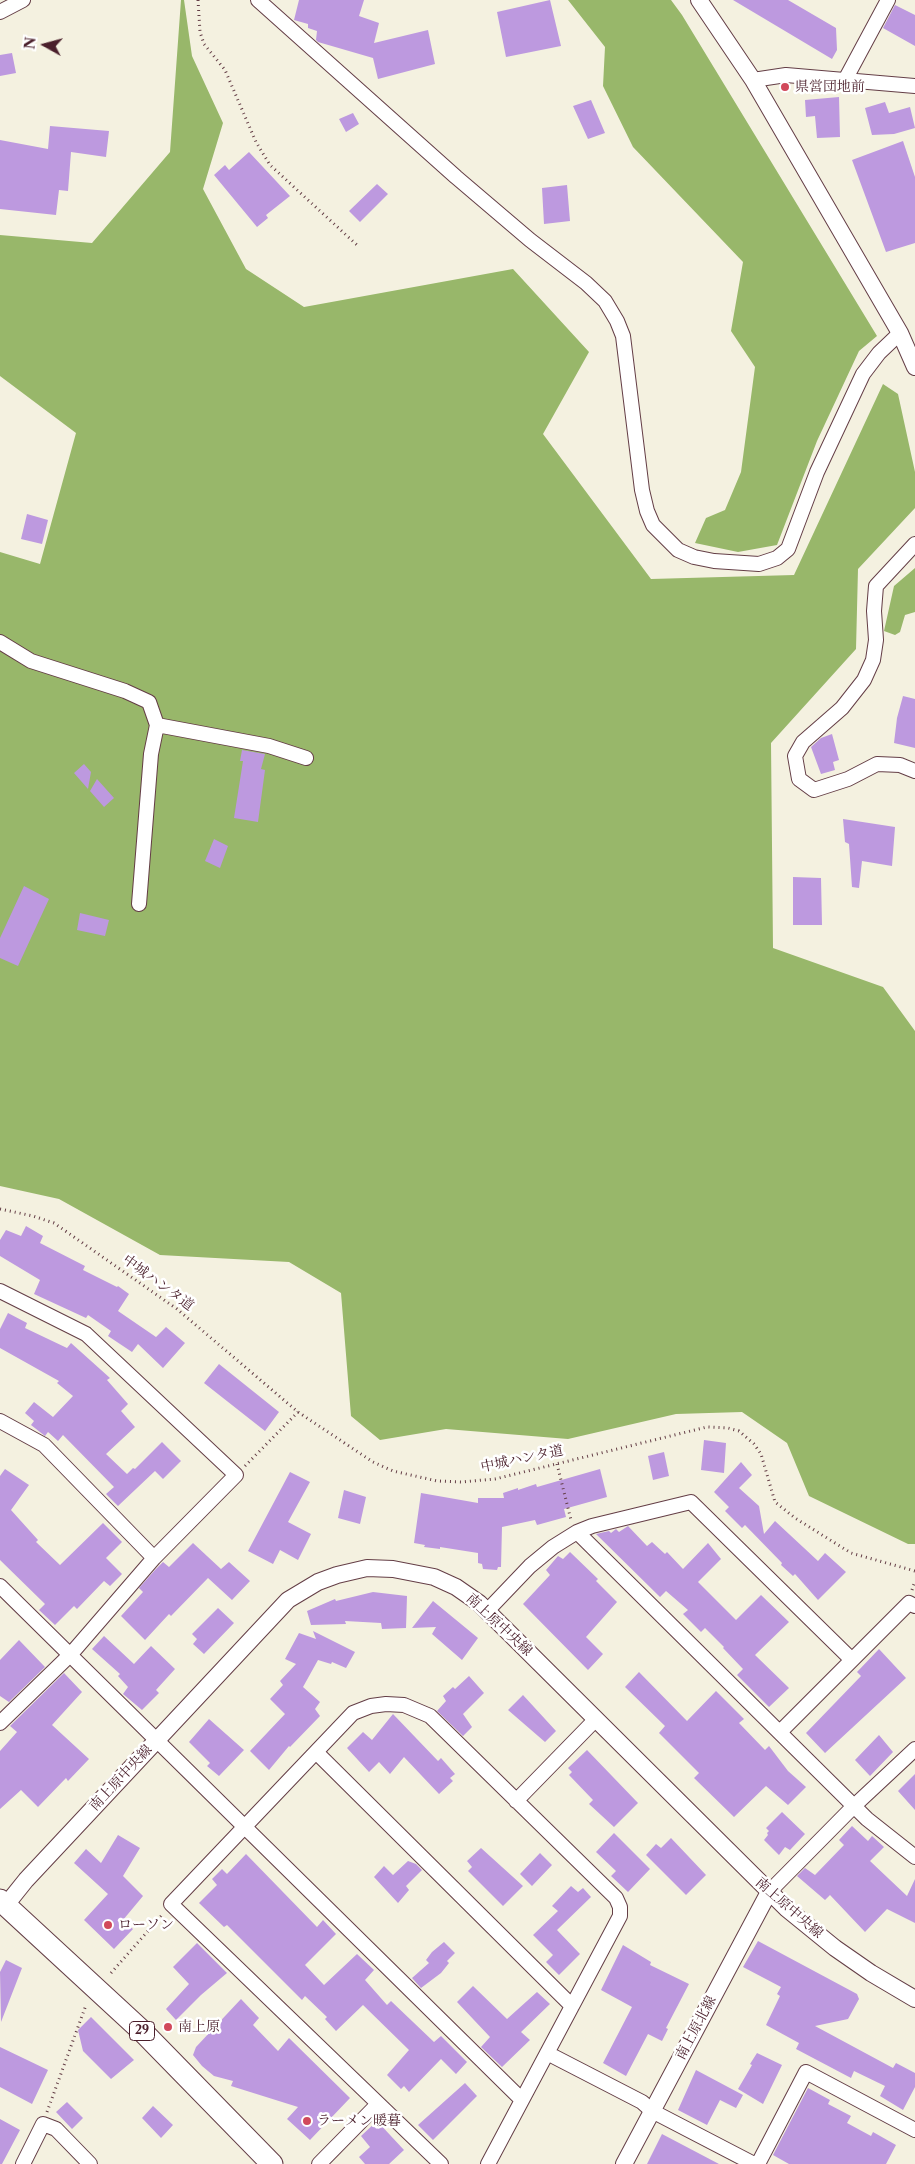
<!DOCTYPE html>
<meta charset="utf-8">
<style>
body{margin:0}
#map{position:relative;width:915px;height:2164px;overflow:hidden;background:#f4f1e0;font-family:"Libre Caslon Text",serif}
canvas{display:block}
.north{position:absolute;left:20px;top:20px;width:50px;height:50px;-webkit-text-stroke:4px #fff;paint-order:stroke;rotate:277deg;font-size:14px;font-weight:700;line-height:20px;text-align:center;color:#4a1f2b}
.north::after{content:'';display:block;margin:auto;width:18px;height:22px;background:#4a1f2b;clip-path:polygon(50% 0,100% 100%,50% 72%,0 100%)}
</style>
<div id="map">
<canvas width="915" height="2164"></canvas>
<div class="north">N</div>
</div>
<script>
const ctx = document.querySelector('canvas').getContext('2d');
ctx.lineJoin = 'round';
function fill(path, color) { ctx.fillStyle = color; ctx.fill(path, 'evenodd'); }
const shape = rows => new Path2D(rows.map(r => 'M' + r).join(''));
function stroke(path, color, width, dash) { ctx.strokeStyle = color; ctx.lineWidth = width; ctx.lineCap = dash ? 'butt' : 'round'; ctx.setLineDash(dash || []); ctx.stroke(path); }
function write(font, color, halo, rows, align = 'center') {
  ctx.font = font + ' "Libre Caslon Text","Noto Serif JP",serif'; ctx.lineWidth = 5; ctx.setLineDash([]); ctx.textBaseline = 'middle'; ctx.strokeStyle = halo; ctx.fillStyle = color; for (const [text, x, y, turn = 0] of rows) {
    ctx.save(); ctx.translate(x, y); ctx.rotate((+turn || 0) * Math.PI / 180); ctx.textAlign = isNaN(turn) ? turn : align; if (halo) ctx.strokeText(text, 0, 0); ctx.fillText(text, 0, 0); ctx.restore();
  }
}
const forest = shape([
 [181,0,184,0,192,56,223,123,203,189,246,269,304,307,513,269,589,352,543,434,651,579,794,575,883,384,898,394,915,472,915,508,858,569,856,649,771,743,773,948,883,987,915,1031,915,1544,908,1544,809,1496,787,1443,742,1412,676,1414,568,1439,446,1429,380,1440,351,1416,341,1293,289,1262,160,1255,59,1199,0,1186,0,552,40,564,76,433,0,376,0,235,92,243,170,152],
 [568,0,671,0,682,15,877,336,859,351,817,441,777,545,738,552,695,543,706,518,725,510,741,472,755,367,731,331,743,262,633,147,603,86,605,47],
 [915,568,915,612,905,615,900,632,895,635,884,631,894,586]
]);
const building = shape([
 [299,0,364,0,359,16,379,23,374,43,428,30,435,64,378,79,373,58,318,42,316,40,317,31,308,28,308,24,294,20],
 [550,0,561,46,506,57,497,12],
 [733,0,788,0,836,28,837,50,832,59],
 [895,5,915,15,915,46,883,28],
 [12,53,16,73,0,76,0,55],
 [839,97,840,137,817,138,815,116,806,117,805,100],
 [591,100,605,133,588,139,573,106],
 [885,102,889,113,910,107,915,128,894,134,872,135,865,108],
 [353,113,359,124,346,132,339,119],
 [50,126,109,131,106,157,71,152,68,191,59,190,56,215,0,209,0,140,48,149],
 [903,141,915,177,915,243,886,252,852,160],
 [249,152,290,196,266,215,268,218,257,227,214,175,225,165,229,170],
 [377,184,388,194,360,222,349,211],
 [567,185,570,221,544,224,542,188],
 [27,514,48,520,42,544,21,539],
 [903,696,915,699,915,748,894,743,897,718],
 [832,734,839,760,833,762,835,770,821,774,811,747,821,738],
 [242,750,265,754,261,769,265,770,258,822,234,818,243,761,240,761],
 [84,764,91,772,88,789,74,773],
 [97,779,114,798,104,807,90,791],
 [843,819,895,827,892,866,862,861,859,888,852,887,849,844,845,842],
 [214,839,228,846,220,868,205,861],
 [793,877,821,878,822,925,793,925],
 [24,886,49,899,18,966,0,958,0,938],
 [80,913,109,920,105,936,77,930],
 [26,1226,43,1236,40,1243,85,1266,83,1270,117,1287,118,1286,129,1294,118,1311,156,1337,166,1327,185,1343,163,1368,138,1344,132,1352,108,1336,111,1331,88,1315,86,1318,34,1294,40,1280,0,1256,0,1240,6,1230,21,1236],
 [8,1313,27,1323,25,1328,67,1348,71,1343,110,1378,107,1380,128,1404,121,1411,135,1427,106,1454,127,1474,133,1468,135,1469,162,1442,181,1461,163,1479,155,1471,118,1506,106,1494,114,1487,63,1435,58,1441,48,1432,45,1436,31,1425,34,1421,25,1413,34,1402,53,1417,73,1396,57,1383,59,1381,0,1348,0,1329],
 [219,1364,279,1412,265,1431,204,1383],
 [704,1440,726,1443,724,1473,701,1470],
 [664,1452,669,1476,653,1480,648,1456],
 [741,1462,752,1475,739,1488,759,1506,764,1534,775,1521,818,1561,825,1553,846,1572,818,1600,795,1574,793,1576,781,1565,782,1563,745,1525,742,1528,725,1511,729,1507,714,1492],
 [5,1469,29,1485,11,1510,38,1540,36,1542,60,1565,103,1523,122,1542,106,1558,122,1574,110,1586,104,1581,77,1609,74,1606,55,1625,39,1610,45,1604,0,1560,0,1476],
 [600,1469,607,1497,564,1509,566,1517,537,1525,535,1520,502,1527,501,1567,498,1567,497,1570,483,1569,482,1564,478,1563,478,1553,440,1547,440,1549,424,1547,425,1545,414,1543,421,1493,478,1503,478,1498,504,1498,503,1493,518,1488,518,1490,536,1484,537,1487],
 [290,1472,310,1482,288,1522,311,1534,298,1560,280,1550,273,1564,248,1551],
 [344,1490,366,1497,360,1524,338,1518],
 [628,1526,647,1546,652,1542,665,1554,667,1552,683,1569,708,1543,721,1559,698,1582,736,1620,761,1595,789,1622,755,1655,789,1688,769,1707,737,1675,743,1669,723,1648,724,1647,705,1628,701,1632,683,1614,688,1610,666,1591,660,1597,596,1534,609,1531,611,1533,616,1529,619,1532],
 [193,1543,221,1569,229,1562,250,1581,232,1600,208,1578,171,1616,169,1614,145,1640,121,1616,143,1592,139,1588,155,1570,163,1562,169,1567],
 [570,1552,598,1579,596,1581,617,1602,586,1637,603,1654,588,1670,523,1604,550,1575,546,1570,558,1556,563,1559],
 [373,1592,407,1596,406,1628,382,1629,381,1623,345,1621,346,1624,311,1625,307,1611,335,1599,336,1601],
 [433,1601,478,1638,462,1660,432,1634,436,1627,412,1628],
 [218,1608,234,1623,204,1654,193,1644,197,1639,192,1634],
 [313,1631,355,1652,346,1668,332,1662,331,1664,318,1660,303,1687,320,1702,315,1709,320,1716,290,1747,289,1746,269,1770,250,1751,285,1714,270,1699,283,1685,280,1681,296,1664,285,1659,299,1633,316,1639],
 [104,1636,134,1664,151,1646,175,1669,156,1690,159,1693,142,1710,123,1694,128,1687,118,1676,120,1674,92,1649],
 [19,1640,45,1667,9,1702,0,1696,0,1660],
 [879,1649,906,1678,825,1753,806,1733,861,1676,857,1672],
 [639,1672,687,1721,716,1691,744,1719,739,1723,765,1750,769,1746,788,1771,806,1787,788,1805,766,1786,734,1817,694,1778,699,1773,659,1733,665,1726,625,1687],
 [64,1673,82,1692,52,1725,89,1759,68,1781,66,1778,38,1807,21,1790,0,1809,0,1751,17,1732,10,1726],
 [469,1676,484,1693,463,1714,472,1727,463,1736,437,1711,446,1701,443,1696,453,1687,455,1689],
 [523,1695,556,1731,545,1742,508,1710],
 [393,1714,438,1761,441,1758,455,1774,450,1778,453,1781,439,1794,404,1757,390,1774,379,1762,369,1772,347,1748,363,1732,372,1740],
 [209,1719,244,1750,219,1776,207,1766,210,1763,189,1742],
 [879,1735,893,1752,870,1776,855,1760],
 [587,1750,638,1803,614,1827,589,1804,593,1800,569,1775,572,1772,568,1768],
 [915,1774,915,1810,898,1791],
 [782,1812,805,1834,790,1850,785,1847,779,1855,764,1840,768,1835,767,1833,769,1831,766,1828],
 [852,1826,868,1841,872,1836,884,1847,870,1861,907,1896,915,1879,915,1923,887,1909,865,1932,830,1895,825,1900,797,1876,805,1868,815,1875,844,1845,839,1840],
 [614,1833,650,1869,628,1892,611,1876,616,1871,596,1852],
 [118,1835,140,1848,123,1876,143,1896,123,1920,133,1929,114,1949,84,1920,108,1894,74,1863,86,1849,101,1863],
 [671,1838,706,1875,686,1895,646,1855,656,1844,661,1848],
 [481,1848,523,1886,503,1906,468,1871,472,1867,467,1861],
 [540,1853,552,1865,532,1886,520,1874],
 [246,1854,317,1927,323,1920,336,1934,305,1965,324,1985,357,1954,374,1970,365,1980,387,2005,391,2001,434,2042,441,2036,467,2062,456,2074,441,2059,409,2092,404,2086,401,2089,387,2075,409,2050,363,2005,336,2031,325,2019,327,2017,305,1996,302,2000,227,1925,224,1927,199,1903,217,1885,212,1879,222,1869,227,1874],
 [408,1861,416,1864,422,1870,406,1886,409,1890,398,1903,374,1877,384,1866,393,1875],
 [571,1886,578,1892,583,1888,591,1897,557,1930,580,1954,559,1975,546,1962,553,1955,533,1935,558,1911,552,1906],
 [758,1941,857,1994,859,1999,848,2019,815,2026,893,2068,896,2063,915,2073,915,2087,903,2110,880,2096,885,2086,854,2071,851,2078,796,2049,799,2043,766,2025,780,1996,777,1994,781,1987,743,1967],
 [444,1942,455,1953,447,1961,449,1963,441,1973,421,1988,412,1978,429,1963,426,1960,432,1952],
 [197,1943,227,1973,201,1995,176,2020,166,2009,189,1984,173,1967],
 [623,1945,651,1962,650,1965,689,1984,666,2028,668,2029,662,2041,648,2034,626,2076,603,2063,632,2007,601,1990],
 [6,1960,22,1968,1,2022,0,1972],
 [473,1986,507,2019,537,1992,550,2004,521,2032,530,2040,502,2067,481,2047,490,2037,457,2002],
 [241,1999,259,2018,253,2025,278,2051,289,2038,350,2098,310,2140,287,2119,298,2107,231,2086,233,2081,214,2076,202,2066,193,2055,196,2047],
 [91,2017,134,2060,111,2079,83,2051,78,2030],
 [0,2047,48,2070,32,2104,0,2087],
 [757,2053,782,2065,763,2104,738,2089,752,2065,750,2064],
 [696,2070,743,2095,736,2108,720,2100,707,2125,678,2110],
 [465,2083,477,2096,433,2140,418,2125],
 [808,2088,830,2100,828,2104,851,2116,847,2123,871,2136,873,2132,896,2145,886,2164,789,2164,773,2155],
 [67,2102,83,2118,72,2129,56,2112],
 [153,2106,173,2125,161,2138,142,2118],
 [0,2119,20,2130,2,2164,0,2164],
 [377,2121,404,2150,389,2164,365,2164,359,2157,370,2147,361,2136],
 [662,2134,719,2164,647,2164]
]);
const path = shape([
 [198,0,200,32,204,44,225,70,256,142,270,165,357,245],
 [0,1209,33,1216,54,1223,177,1309,298,1412,373,1462,393,1471,437,1481,461,1482,495,1479,707,1427,728,1428,739,1431,754,1444,761,1454,775,1502,795,1518,851,1553,915,1571],
 [557,1464,571,1520],
 [245,1466,298,1412],
 [912,1590,915,1581],
 [111,1973,162,1915],
 [47,2112,86,2005]
]);
const minor = shape([
 [258,0,456,177,530,240,586,283,605,301,617,321,623,336,642,490,647,511,653,525,678,550,694,557,714,561,759,564,777,558,788,549,817,472,863,374,879,353,900,333],
 [0,12,23,0],
 [753,80,786,75,915,86],
 [845,80,888,0],
 [915,544,876,586,874,611,876,640,873,660,864,680,842,708,803,742,795,756,799,779,814,790,848,779,877,764,900,765,915,771],
 [0,642,31,661,125,691,149,702,157,725,151,754,139,904],
 [157,725,269,746,306,758],
 [0,1291,86,1334,236,1475,154,1558,71,1654,0,1723],
 [0,1421,44,1445,154,1558],
 [577,1532,867,1819,915,1857],
 [0,1586,522,2100],
 [487,1611,530,1566,553,1547,577,1532,592,1526,691,1502,852,1660],
 [780,1732,909,1603,915,1606],
 [316,1752,572,2006],
 [516,1801,596,1719],
 [769,1892,854,1806,915,1749],
 [547,2053,642,2102,652,2111,754,2164],
 [23,2164,43,2124,56,2129,90,2164],
 [319,2164,378,2104],
 [441,2164,171,1904,353,1713,371,1706,386,1704,404,1705,430,1716,616,1898,620,1907,620,1916,488,2164],
 [758,2164,806,2072,915,2130]
]);
const tertiary = shape([
 [699,0,753,80,900,333,915,367],
 [6,1905,26,1880,288,1600,318,1582,337,1575,367,1568,393,1569,434,1577,456,1587,479,1603,787,1909,835,1948,871,1973,915,1999],
 [624,2164,769,1892]
]);
const primary = shape([
 [0,1900,142,2031,272,2164]
]);
const markers = [
 [785,87,5,"#d1495b"],
 [108,1925,5,"#d1495b"],
 [168,2027,5,"#d1495b"],
 [307,2121,5,"#d1495b"]
];
const shields = [
 [142,2031,25]
];
const shieldNames = [
 ["29",142,2031]
];
const poiNames = [
 ["県営団地前",795,87],
 ["ローソン",118,1925],
 ["南上原",178,2027],
 ["ラーメン暖暮",317,2121]
];
const streetNames = [
 ["中城ハンタ道",158,1283,36],
 ["中城ハンタ道",522,1459,-12],
 ["南上原中央線",499,1625,43],
 ["南上原中央線",121,1778,-47],
 ["南上原中央線",789,1908,41],
 ["南上原北線",696,2028,-62]
];
fill(forest, '#98b76a');
fill(building, '#bd99df');
stroke(minor, '#643e46', 16);
stroke(tertiary, '#643e46', 18);
stroke(primary, '#643e46', 23);
stroke(path, '#643e46', 3, [1, 4]);
stroke(minor, '#fff', 14);
stroke(tertiary, '#fff', 16);
stroke(primary, '#fff', 21);
for (const [x, y, r, color] of markers) { const dot = new Path2D(); dot.arc(x, y, r, 0, 2 * Math.PI); ctx.fillStyle = color; ctx.fill(dot); stroke(dot, '#fff', 2); }
for (const [x, y, w] of shields) { const box = new Path2D(); box.roundRect(x - w / 2, y - 9.5, w, 19, 4); ctx.fillStyle = '#fff'; ctx.fill(box); stroke(box, '#4a1f2b', 1); }
write('bold 12px', '#4a1f2b', null, shieldNames);
write('14px', '#4a1f2b', '#fff', poiNames, 'left');
write('14px', '#4a1f2b', '#fff', streetNames);
</script>
